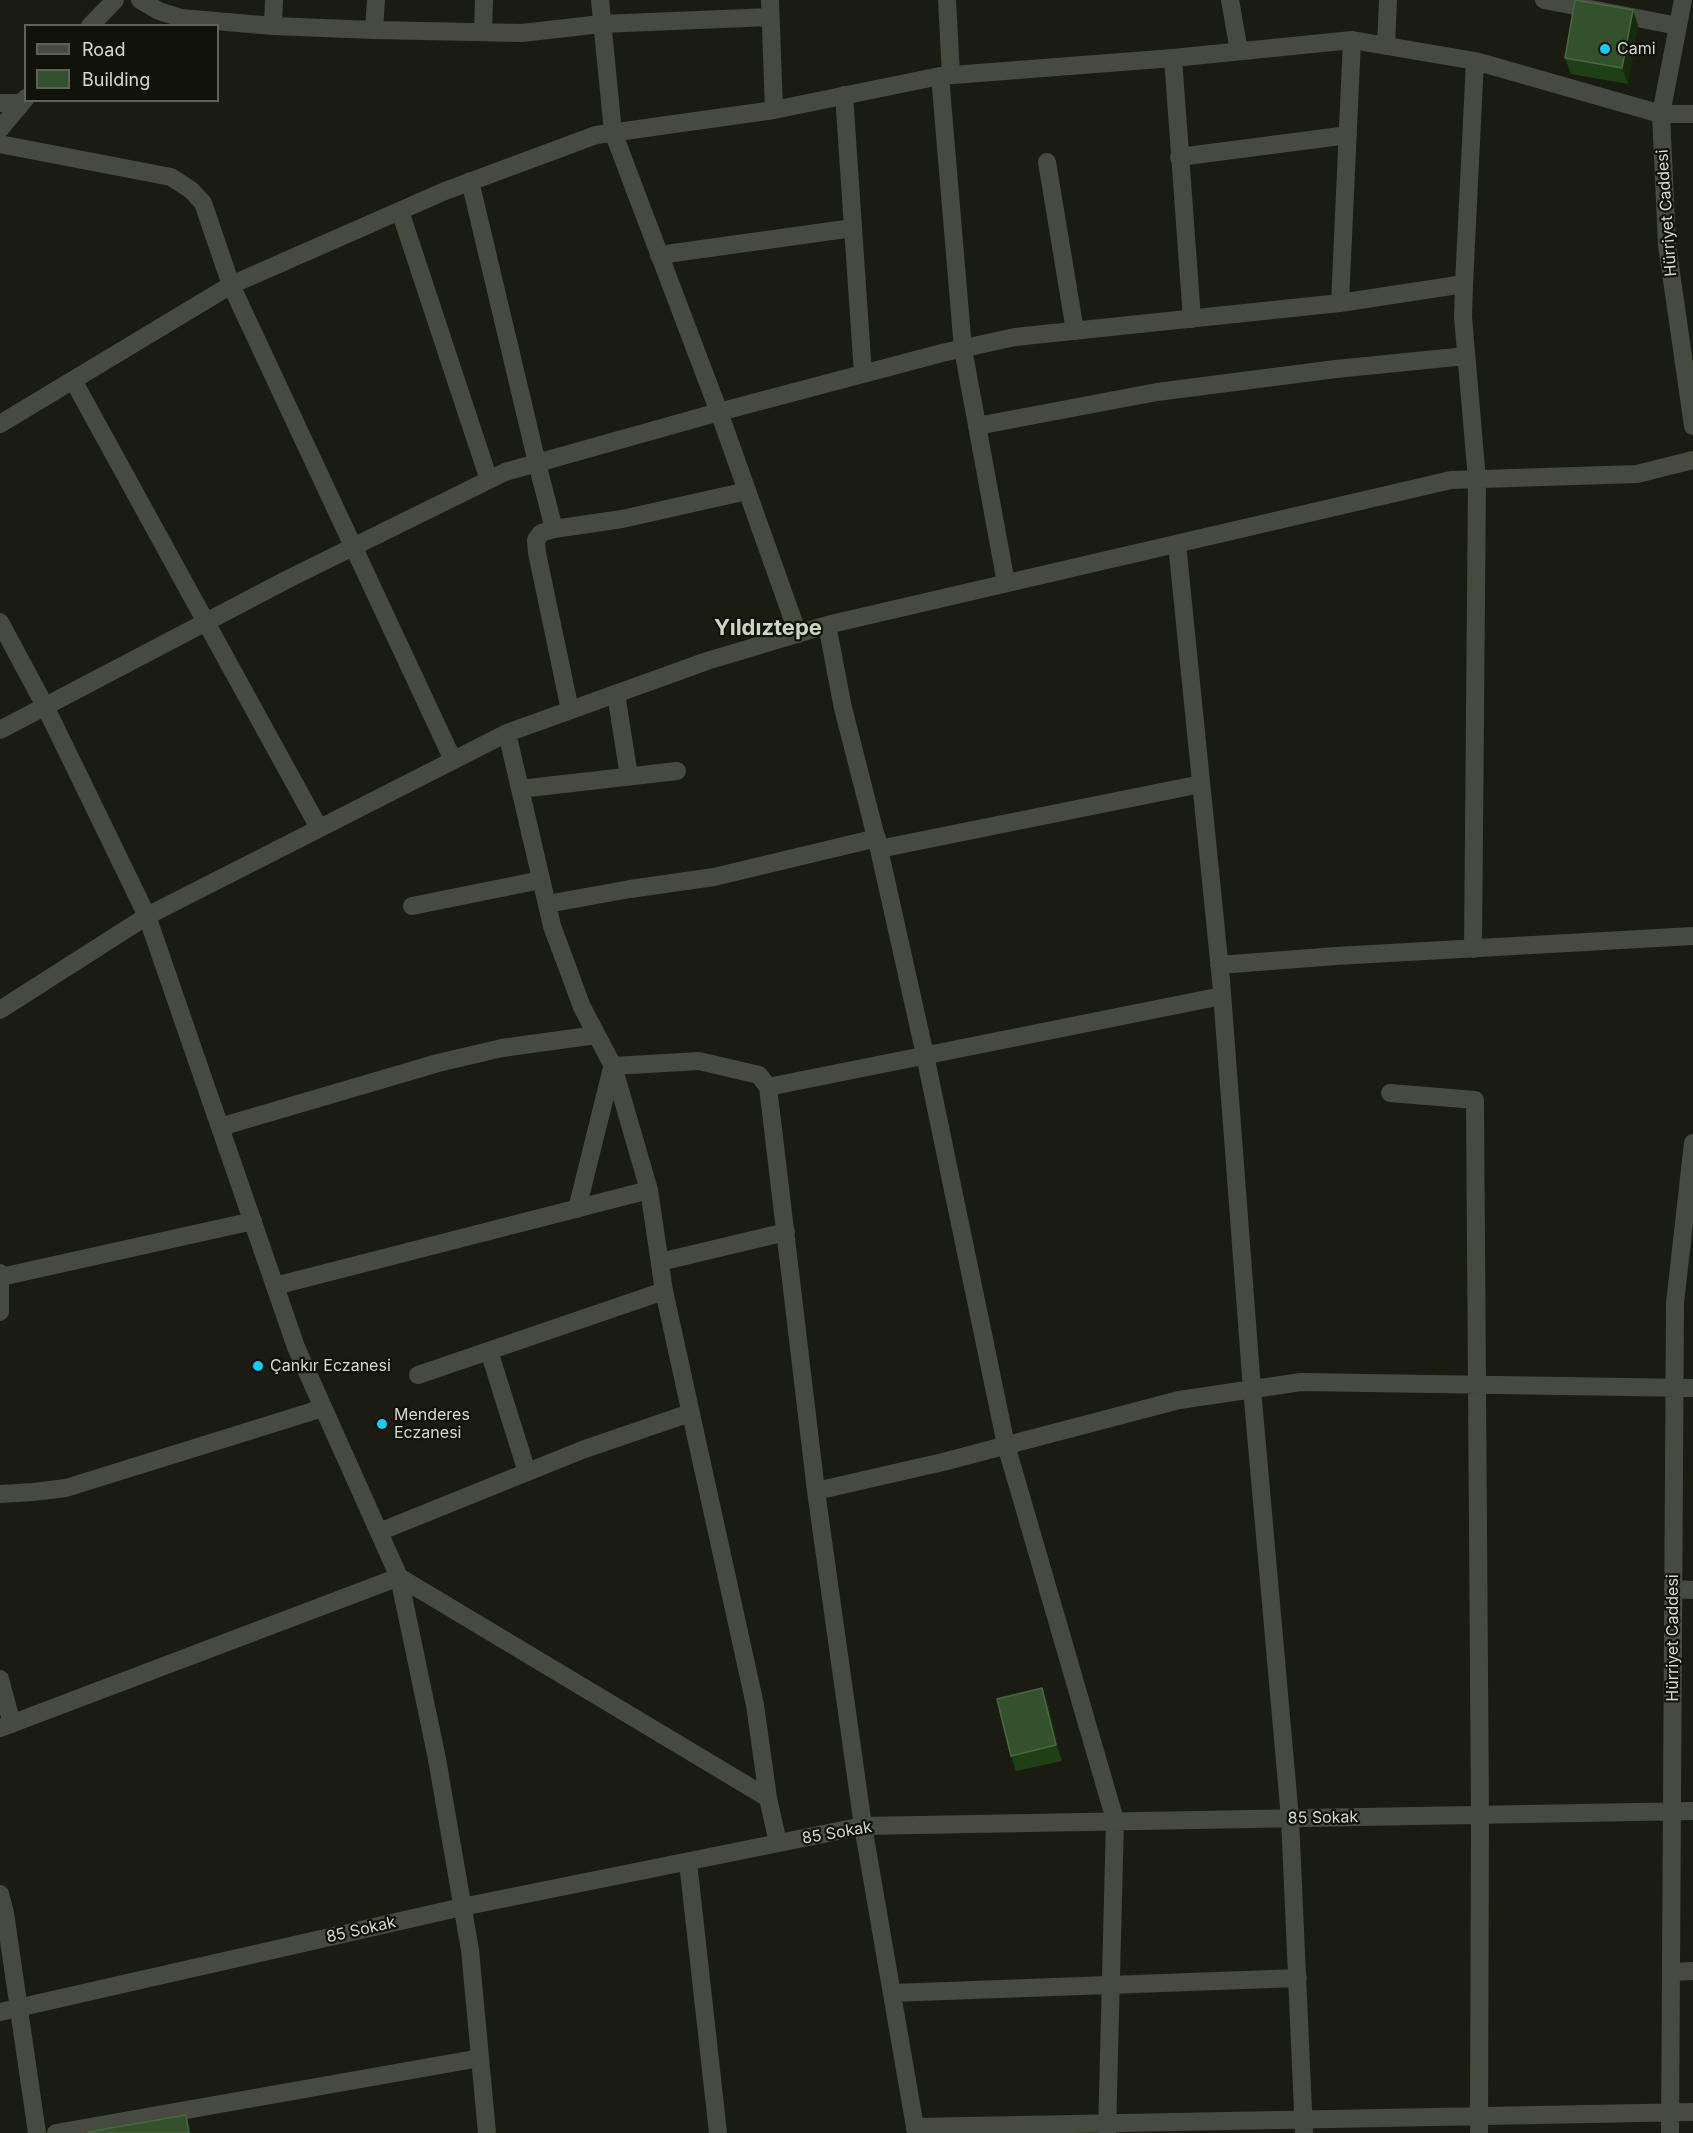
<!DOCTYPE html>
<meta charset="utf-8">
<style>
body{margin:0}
#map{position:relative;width:1693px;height:2133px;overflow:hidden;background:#1a1c12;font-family:Inter,sans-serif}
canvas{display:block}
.legend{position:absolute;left:24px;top:24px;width:195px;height:78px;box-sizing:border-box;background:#111309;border:2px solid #606259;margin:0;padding:8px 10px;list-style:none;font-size:18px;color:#d7d9d2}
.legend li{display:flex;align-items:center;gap:12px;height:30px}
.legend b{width:30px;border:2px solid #606259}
</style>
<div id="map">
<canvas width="1693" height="2133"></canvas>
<ul class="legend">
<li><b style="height:8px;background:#474a3e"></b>Road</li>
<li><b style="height:16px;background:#33512b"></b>Building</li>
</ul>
</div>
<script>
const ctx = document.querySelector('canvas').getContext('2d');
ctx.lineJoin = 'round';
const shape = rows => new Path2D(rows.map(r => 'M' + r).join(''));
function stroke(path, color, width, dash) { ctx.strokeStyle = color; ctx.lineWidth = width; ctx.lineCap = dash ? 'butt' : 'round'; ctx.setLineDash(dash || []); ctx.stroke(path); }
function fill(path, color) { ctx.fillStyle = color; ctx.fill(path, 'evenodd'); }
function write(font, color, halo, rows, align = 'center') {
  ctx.font = font + ' Inter,sans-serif'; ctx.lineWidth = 4.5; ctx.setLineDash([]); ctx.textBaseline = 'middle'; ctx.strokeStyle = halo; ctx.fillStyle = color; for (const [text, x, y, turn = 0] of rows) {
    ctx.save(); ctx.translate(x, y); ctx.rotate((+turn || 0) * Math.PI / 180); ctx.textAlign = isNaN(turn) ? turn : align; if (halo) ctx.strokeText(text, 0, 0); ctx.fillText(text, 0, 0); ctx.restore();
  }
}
const minor = shape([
 [140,0,159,11,181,18,273,26,374,30,522,33,601,24,770,17],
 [600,0,613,132,719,412,798,634],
 [770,0,774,110],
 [947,0,951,75],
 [1230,0,1239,51],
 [1544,0,1678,26],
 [1683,0,1661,114,1667,245,1693,426],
 [90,26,115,0],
 [273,26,274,0],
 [374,30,376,0],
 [483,32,484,0],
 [1386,46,1388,0],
 [1173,58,1192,319],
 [940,76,963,349,1006,583],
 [844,95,863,374],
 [0,103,21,103],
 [0,129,26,98],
 [0,144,171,177,191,190,203,203,231,285,453,760],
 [1179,157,1348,135],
 [1047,162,1075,331],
 [470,181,537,463,554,529,541,533,536,540,537,553,570,710],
 [400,211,489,480],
 [659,255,853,228],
 [1464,284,1475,61],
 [1340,303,1352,40],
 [73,380,319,828],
 [0,424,231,285,445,191,596,135,774,110,940,76,1173,58,1352,40,1475,61,1661,114,1693,114],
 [977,426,1157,392,1336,369,1466,356],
 [554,529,622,519,747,491],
 [1177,544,1221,980,1252,1389,1290,1818,1304,2133],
 [0,622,45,706,147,916,296,1347,399,1577,437,1759,470,1950,487,2133],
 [827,625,843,708,879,849,925,1055,1006,1445,1115,1820,1107,2133],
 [616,694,629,776],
 [0,730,290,578,505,472,719,412,942,353,1015,337,1340,303,1464,284,1463,317,1477,479,1473,949],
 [507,733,552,926,582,1007,613,1066,699,1061,759,1075,768,1087,816,1491,863,1826,916,2133],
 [520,789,677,771],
 [879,849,1201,784],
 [547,904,630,889,714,877,877,838],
 [412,906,541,880],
 [1219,965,1336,956,1693,936],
 [0,1010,147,916,507,733,707,661,827,625,1451,480,1637,474,1693,460],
 [613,1066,649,1190,664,1291,755,1705,768,1798],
 [768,1087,1222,996],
 [1390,1093,1475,1100,1480,1815,1479,2133],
 [220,1127,438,1063,502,1048,596,1035],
 [577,1209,612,1068],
 [660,1262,786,1232],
 [0,1273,0,1312],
 [1,1277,253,1221],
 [275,1286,649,1190],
 [489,1351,527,1472],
 [418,1375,664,1291],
 [816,1491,943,1462,1179,1400,1301,1382,1693,1388],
 [0,1494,34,1492,66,1488,323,1408],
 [379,1532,582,1450,690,1413],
 [1673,1589,1693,1590],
 [0,1679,12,1724],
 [0,1728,399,1577,768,1798,778,1843],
 [688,1862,718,2133],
 [0,1894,5,1913,37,2133],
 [1672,1972,1693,1971],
 [892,1993,1298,1978],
 [0,2012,462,1907,863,1826,1693,1811],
 [916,2127,1693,2112],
 [56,2133,480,2058],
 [1670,2133,1675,1303,1693,1143]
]);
const wall = shape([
 [1638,25,1628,84,1571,74,1565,58],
 [1048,1704,1062,1761,1016,1771,1011,1756]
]);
const shadedWall = shape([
 [1633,10,1638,25,1628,84,1622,68],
 [1042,1688,1048,1704,1062,1761,1056,1745],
 [186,2115,192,2133,189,2133]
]);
const building = shape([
 [1575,0,1633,10,1622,68,1565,58,1575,0],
 [1042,1688,1056,1745,1011,1756,997,1699,1042,1688],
 [186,2115,189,2133,89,2133,88,2132,186,2115]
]);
const markers = [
 [1605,49,6,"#16cafb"],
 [258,1366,6,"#16cafb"],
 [382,1424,6,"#16cafb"]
];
const poiNames = [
 ["Cami",1617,49],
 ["Çankır Eczanesi",270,1366],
 ["Menderes",394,1415],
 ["Eczanesi",394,1433]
];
const streetNames = [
 ["Hürriyet Caddesi",1667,213,-94],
 ["Hürriyet Caddesi",1673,1638,-90],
 ["85 Sokak",1323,1818,-1],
 ["85 Sokak",837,1833,-10],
 ["85 Sokak",361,1930,-13]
];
const districtNames = [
 ["Yıldıztepe",768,628]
];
stroke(minor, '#474a3e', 18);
fill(wall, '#1f4017');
fill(shadedWall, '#152b0d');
fill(building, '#33512b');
stroke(building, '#4c6645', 1.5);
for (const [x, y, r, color] of markers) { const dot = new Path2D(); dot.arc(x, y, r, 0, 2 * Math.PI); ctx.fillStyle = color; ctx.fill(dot); stroke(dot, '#111309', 2); }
write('16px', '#d7d9d2', '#111309', poiNames, 'left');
write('16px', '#d7d9d2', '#111309', streetNames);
write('bold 22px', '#cfd3c5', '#111309', districtNames);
</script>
